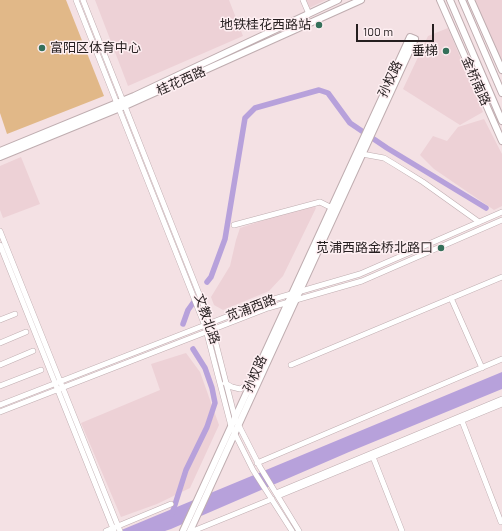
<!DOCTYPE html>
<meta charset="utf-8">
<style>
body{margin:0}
#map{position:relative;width:502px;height:531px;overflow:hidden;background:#f4e1e4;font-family:Barlow,sans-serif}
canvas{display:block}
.scale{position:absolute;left:356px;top:24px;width:78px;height:18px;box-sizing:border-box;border:2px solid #251e1f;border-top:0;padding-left:5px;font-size:12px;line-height:14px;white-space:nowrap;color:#251e1f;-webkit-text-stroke:3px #feeff2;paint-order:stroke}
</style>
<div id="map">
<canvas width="502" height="531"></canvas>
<div class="scale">100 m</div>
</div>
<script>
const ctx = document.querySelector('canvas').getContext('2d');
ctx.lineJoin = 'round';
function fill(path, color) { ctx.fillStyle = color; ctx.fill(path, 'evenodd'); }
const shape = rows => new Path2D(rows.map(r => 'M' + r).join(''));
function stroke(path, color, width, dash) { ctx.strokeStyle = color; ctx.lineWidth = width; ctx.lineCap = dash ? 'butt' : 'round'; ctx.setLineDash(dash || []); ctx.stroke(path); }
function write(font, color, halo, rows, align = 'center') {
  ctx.font = font + ' Barlow,"Noto Sans SC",sans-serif'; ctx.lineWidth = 3; ctx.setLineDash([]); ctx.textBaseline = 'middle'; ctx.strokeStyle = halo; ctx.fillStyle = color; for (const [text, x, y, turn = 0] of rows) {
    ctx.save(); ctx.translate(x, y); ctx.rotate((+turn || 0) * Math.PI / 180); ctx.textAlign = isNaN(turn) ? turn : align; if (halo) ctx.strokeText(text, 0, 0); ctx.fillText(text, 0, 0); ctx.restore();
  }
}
const built = shape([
 [95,0,229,0,243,36,128,86],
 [303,0,326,0,307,9],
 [472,0,502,0,502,67],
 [448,28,483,112,460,125,403,89,428,36],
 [484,119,502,154,502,206,494,210,434,169,420,155,433,136,447,141,458,127],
 [21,157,40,204,3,218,0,210,0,166],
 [312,204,316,208,283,276,269,291,223,310,214,305,211,297,230,266,236,240,240,228],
 [186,353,200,372,219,425,190,488,157,504,121,517,81,423,160,390,151,364]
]);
const green = shape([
 [0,0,66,0,104,96,7,134,0,113]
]);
const water = shape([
 [502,372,502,389,349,452,171,529,165,531,119,531]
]);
const canal = shape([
 [207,282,211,277,225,239,245,118,255,108,319,90,328,93,350,123,387,148,486,208],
 [183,324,188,310,193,303],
 [172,514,186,470,207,427,215,403,212,388,205,368,193,349]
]);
const minor = shape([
 [76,0,205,326,231,426,253,470,292,531],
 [83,0,211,324,235,418,260,467,299,531],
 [303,0,309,14],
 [362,154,384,158,394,164,423,182,479,222],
 [234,225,320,202,332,208],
 [0,231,120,531],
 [0,245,114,531],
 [451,298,482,368],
 [0,320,15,314],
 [0,343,26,332],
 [0,365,33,351],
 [291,365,502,277],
 [225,383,232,387,240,389,250,383],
 [0,386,41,370],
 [0,405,267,301,360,274,502,212],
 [0,412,268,308,362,281,502,220],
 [462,421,501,522],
 [373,457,402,531],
 [257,463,502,359],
 [276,493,502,399],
 [278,496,502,404],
 [106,531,171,504],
 [193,531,272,499]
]);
const major = shape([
 [440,0,502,141],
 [450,0,502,121],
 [462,0,502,93],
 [471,0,502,70],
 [0,151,134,96,338,0],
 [0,157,125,106,361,0],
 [183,531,410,37,415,39,190,531]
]);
const markers = [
 [319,25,4,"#35705a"],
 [42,48,4,"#35705a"],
 [446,51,4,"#35705a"],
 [441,248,4,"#35705a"]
];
const poiNames = [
 ["地铁桂花西路站",311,25],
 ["富阳区体育中心",50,48,"left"],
 ["垂梯",438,51],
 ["苋浦西路金桥北路口",433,248]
];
const streetNames = [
 ["孙权路",390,79,-65],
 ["桂花西路",181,81,-24],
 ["金桥南路",476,81,66],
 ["苋浦西路",251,308,-21],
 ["文教北路",207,319,71],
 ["孙权路",255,374,-66]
];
fill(built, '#edd1d6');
fill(green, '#e1b888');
fill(water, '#b7a1db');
stroke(canal, '#b7a1db', 5.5);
stroke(minor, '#bfadb0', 6);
stroke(major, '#bfadb0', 8);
stroke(minor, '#fff', 5);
stroke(major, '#fff', 6);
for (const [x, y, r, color] of markers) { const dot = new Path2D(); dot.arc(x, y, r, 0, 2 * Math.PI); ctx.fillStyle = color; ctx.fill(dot); stroke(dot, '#feeff2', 1.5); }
write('13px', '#251e1f', '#feeff2', poiNames, 'right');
write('13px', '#251e1f', '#feeff2', streetNames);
</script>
